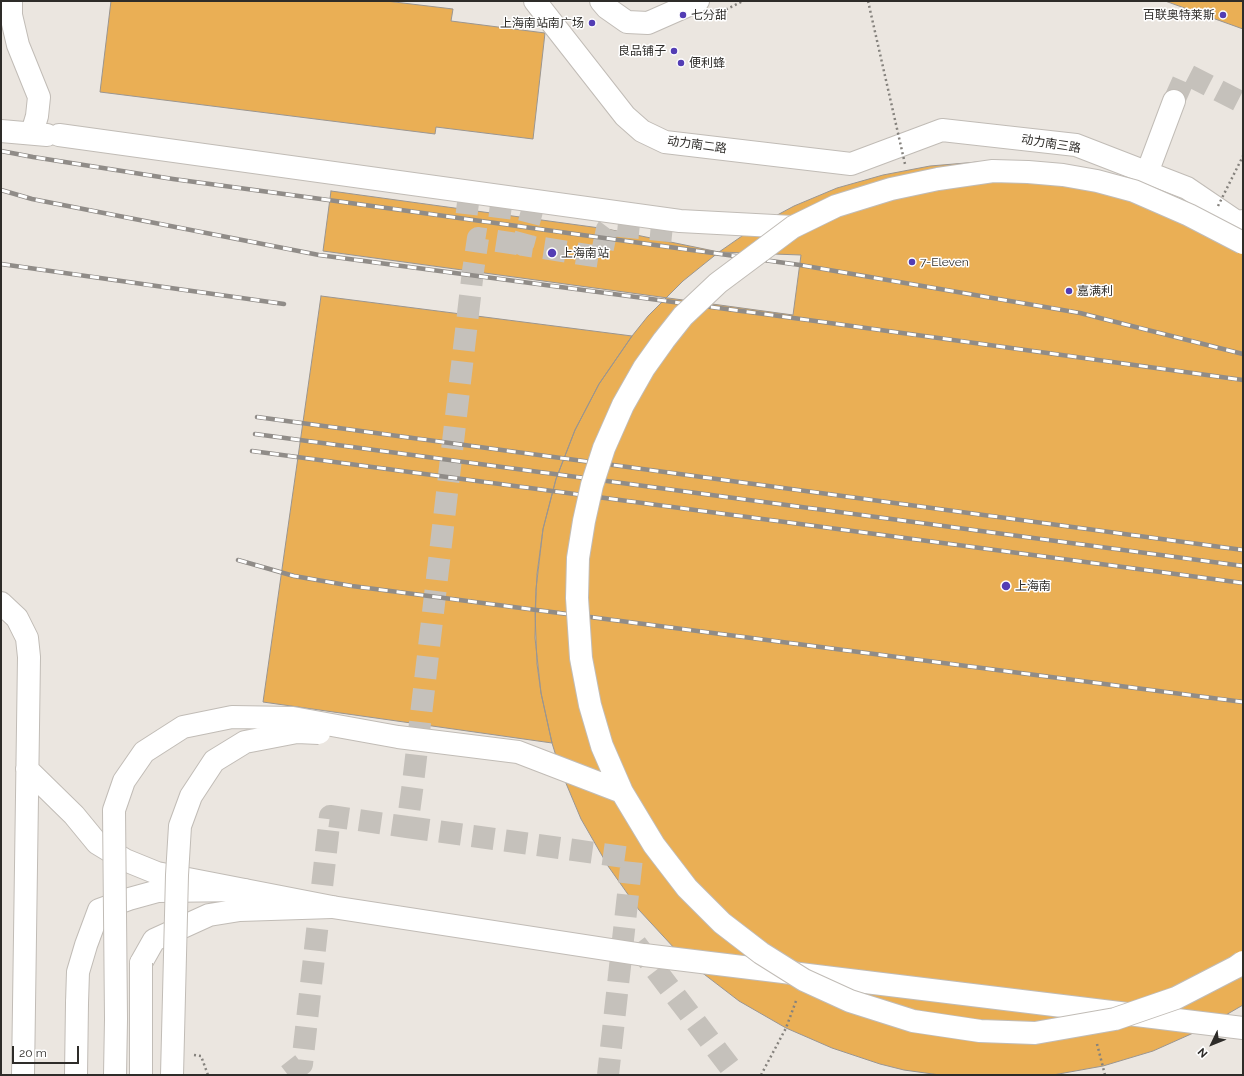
<!DOCTYPE html>
<meta charset="utf-8">
<style>
body{margin:0}
#map{position:relative;width:1244px;height:1076px;overflow:hidden;background:#ebe6e0;font-family:Raleway,sans-serif}
canvas{display:block}
.frame{position:absolute;inset:0;border:2px solid #2e2c29;pointer-events:none}
.north{position:absolute;left:1192px;top:1024px;width:40px;height:40px;-webkit-text-stroke:3px #fff;paint-order:stroke;rotate:227deg;font-size:11px;font-weight:700;line-height:16px;text-align:center;color:#2e2c29}
.north::after{content:'';display:block;margin:auto;width:14px;height:18px;background:#2e2c29;clip-path:polygon(50% 0,100% 100%,50% 72%,0 100%)}
.scale{position:absolute;left:12px;top:1046px;width:67px;height:18px;box-sizing:border-box;border:2px solid #2e2c29;border-top:0;padding-left:5px;font-size:12px;line-height:14px;white-space:nowrap;color:#2e2c29;-webkit-text-stroke:3px #fff;paint-order:stroke}
</style>
<div id="map">
<canvas width="1244" height="1076"></canvas>
<div class="frame"></div>
<div class="north">N</div>
<div class="scale">20 m</div>
</div>
<script>
const ctx = document.querySelector('canvas').getContext('2d');
ctx.lineJoin = 'round';
function fill(path, color) { ctx.fillStyle = color; ctx.fill(path, 'evenodd'); }
const shape = rows => new Path2D(rows.map(r => 'M' + r).join(''));
function stroke(path, color, width, dash) { ctx.strokeStyle = color; ctx.lineWidth = width; ctx.lineCap = dash ? 'butt' : 'round'; ctx.setLineDash(dash || []); ctx.stroke(path); }
function write(font, color, halo, rows, align = 'center') {
  ctx.font = font + ' Raleway,"Noto Sans SC",sans-serif'; ctx.lineWidth = 3; ctx.setLineDash([]); ctx.textBaseline = 'middle'; ctx.strokeStyle = halo; ctx.fillStyle = color; for (const [text, x, y, turn = 0] of rows) {
    ctx.save(); ctx.translate(x, y); ctx.rotate((+turn || 0) * Math.PI / 180); ctx.textAlign = isNaN(turn) ? turn : align; if (halo) ctx.strokeText(text, 0, 0); ctx.fillText(text, 0, 0); ctx.restore();
  }
}
const building = shape([
 [111,1,386,1,453,9,451,21,545,33,533,139,436,127,435,134,100,92,111,1],
 [1165,1,1243,1,1243,29,1165,1],
 [978,162,1027,163,1243,237,1243,1005,1200,1030,1153,1051,1103,1066,1053,1075,940,1075,904,1070,880,1064,832,1048,786,1028,739,1001,696,968,676,950,639,910,608,866,581,819,560,769,552,743,541,693,537,664,535,613,537,574,543,529,556,479,575,430,599,384,632,336,648,316,683,281,719,252,755,227,794,206,837,188,883,175,930,166,978,162],
 [331,191,607,229,719,252,801,255,793,315,323,251,331,191],
 [321,296,632,336,599,384,575,430,556,479,543,529,536,589,535,638,541,693,552,743,263,702,321,296]
]);
const minorTunnel = shape([
 [1174,101,1186,74,1243,103],
 [457,202,532,211,523,245,601,257,607,229,610,225,680,232],
 [407,827,632,858,608,1075],
 [636,944,736,1075],
 [288,1075,302,1064,330,816,407,827,413,783,473,271,478,238,523,245]
]);
const path = shape([
 [717,14,743,1],
 [194,1055,201,1056,208,1075],
 [761,1075,786,1028,796,1001]
]);
const minor = shape([
 [11,1,11,15,18,45,39,97,37,116,32,133],
 [535,1,625,116,642,131,665,142,851,164,942,130,1076,145,1187,188,1240,224,1243,221],
 [601,1,607,8,627,22,648,23,698,1],
 [1,131,47,135],
 [1147,173,1174,101],
 [1,603,17,618,27,638,29,657,23,1075],
 [27,769,74,815,97,843,125,860,157,873,332,907,644,955,1243,1028]
]);
const major = shape([
 [59,135,680,221,793,227],
 [141,963,154,940,209,915,240,910,332,907],
 [77,1003,78,972,86,945,99,910,129,899,158,891,244,890]
]);
const rail = shape([
 [1,151,33,157,173,179,343,202,800,265,1080,313,1243,354],
 [1,190,32,199,319,255,779,316,1243,380],
 [1,264,284,304],
 [257,417,1243,550],
 [255,434,1243,566],
 [252,451,1243,583],
 [238,560,294,576,352,586,1243,702]
]);
const pathBridge = shape([
 [868,1,905,164],
 [1218,206,1243,156],
 [1097,1044,1105,1075]
]);
const majorBridge = shape([
 [1243,243,1189,215,1134,191,1097,181,1063,175,1028,172,993,171,938,179,891,189,836,206,793,227,718,283,683,316,664,340,644,368,623,405,604,448,592,485,584,521,578,558,577,598,581,658,590,705,602,746,622,792,654,845,687,888,722,923,761,953,804,980,850,1001,913,1021,980,1031,1035,1033,1115,1019,1176,998,1236,967,1243,962],
 [76,1075,77,1003],
 [115,1075,116,1019,114,810,124,781,144,752,183,727,232,717,293,718,398,737,518,752,622,792],
 [141,1075,141,963],
 [172,1075,177,875,180,826,191,796,214,761,245,742,297,732,319,733]
]);
const markers = [
 [683,15,4,"#533db4"],
 [1223,15,4,"#533db4"],
 [592,23,4,"#533db4"],
 [674,51,4,"#533db4"],
 [681,63,4,"#533db4"],
 [552,253,5,"#533db4"],
 [912,262,4,"#533db4"],
 [1069,291,4,"#533db4"],
 [1006,586,5,"#533db4"]
];
const poiNames = [
 ["七分甜",691,15],
 ["百联奥特莱斯",1215,15,"right"],
 ["上海南站南广场",584,23,"right"],
 ["良品铺子",666,51,"right"],
 ["便利蜂",689,63],
 ["上海南站",561,253],
 ["7-Eleven",920,262],
 ["嘉满利",1077,291],
 ["上海南",1015,586]
];
const streetNames = [
 ["动力南三路",1051,144,9],
 ["动力南二路",697,145,8]
];
fill(building, '#eaaf55');
stroke(building, '#9a9590', 1);
stroke(minorTunnel, '#c5c1bb', 22, [22, 11]);
stroke(minor, '#c1bcb6', 24);
stroke(major, '#c1bcb6', 24);
stroke(path, '#85827d', 2.5, [2, 3]);
stroke(minor, '#fff', 22);
stroke(major, '#fff', 22);
stroke(rail, '#908c88', 4.5);
stroke(rail, '#fff', 3, [9]);
stroke(majorBridge, '#c1bcb6', 24, []);
stroke(pathBridge, '#85827d', 2.5, [2, 3]);
stroke(majorBridge, '#fff', 22);
for (const [x, y, r, color] of markers) { const dot = new Path2D(); dot.arc(x, y, r, 0, 2 * Math.PI); ctx.fillStyle = color; ctx.fill(dot); stroke(dot, '#fff', 1.5); }
write('12px', '#2e2c29', '#fff', poiNames, 'left');
write('12px', '#2e2c29', '#fff', streetNames);
</script>
